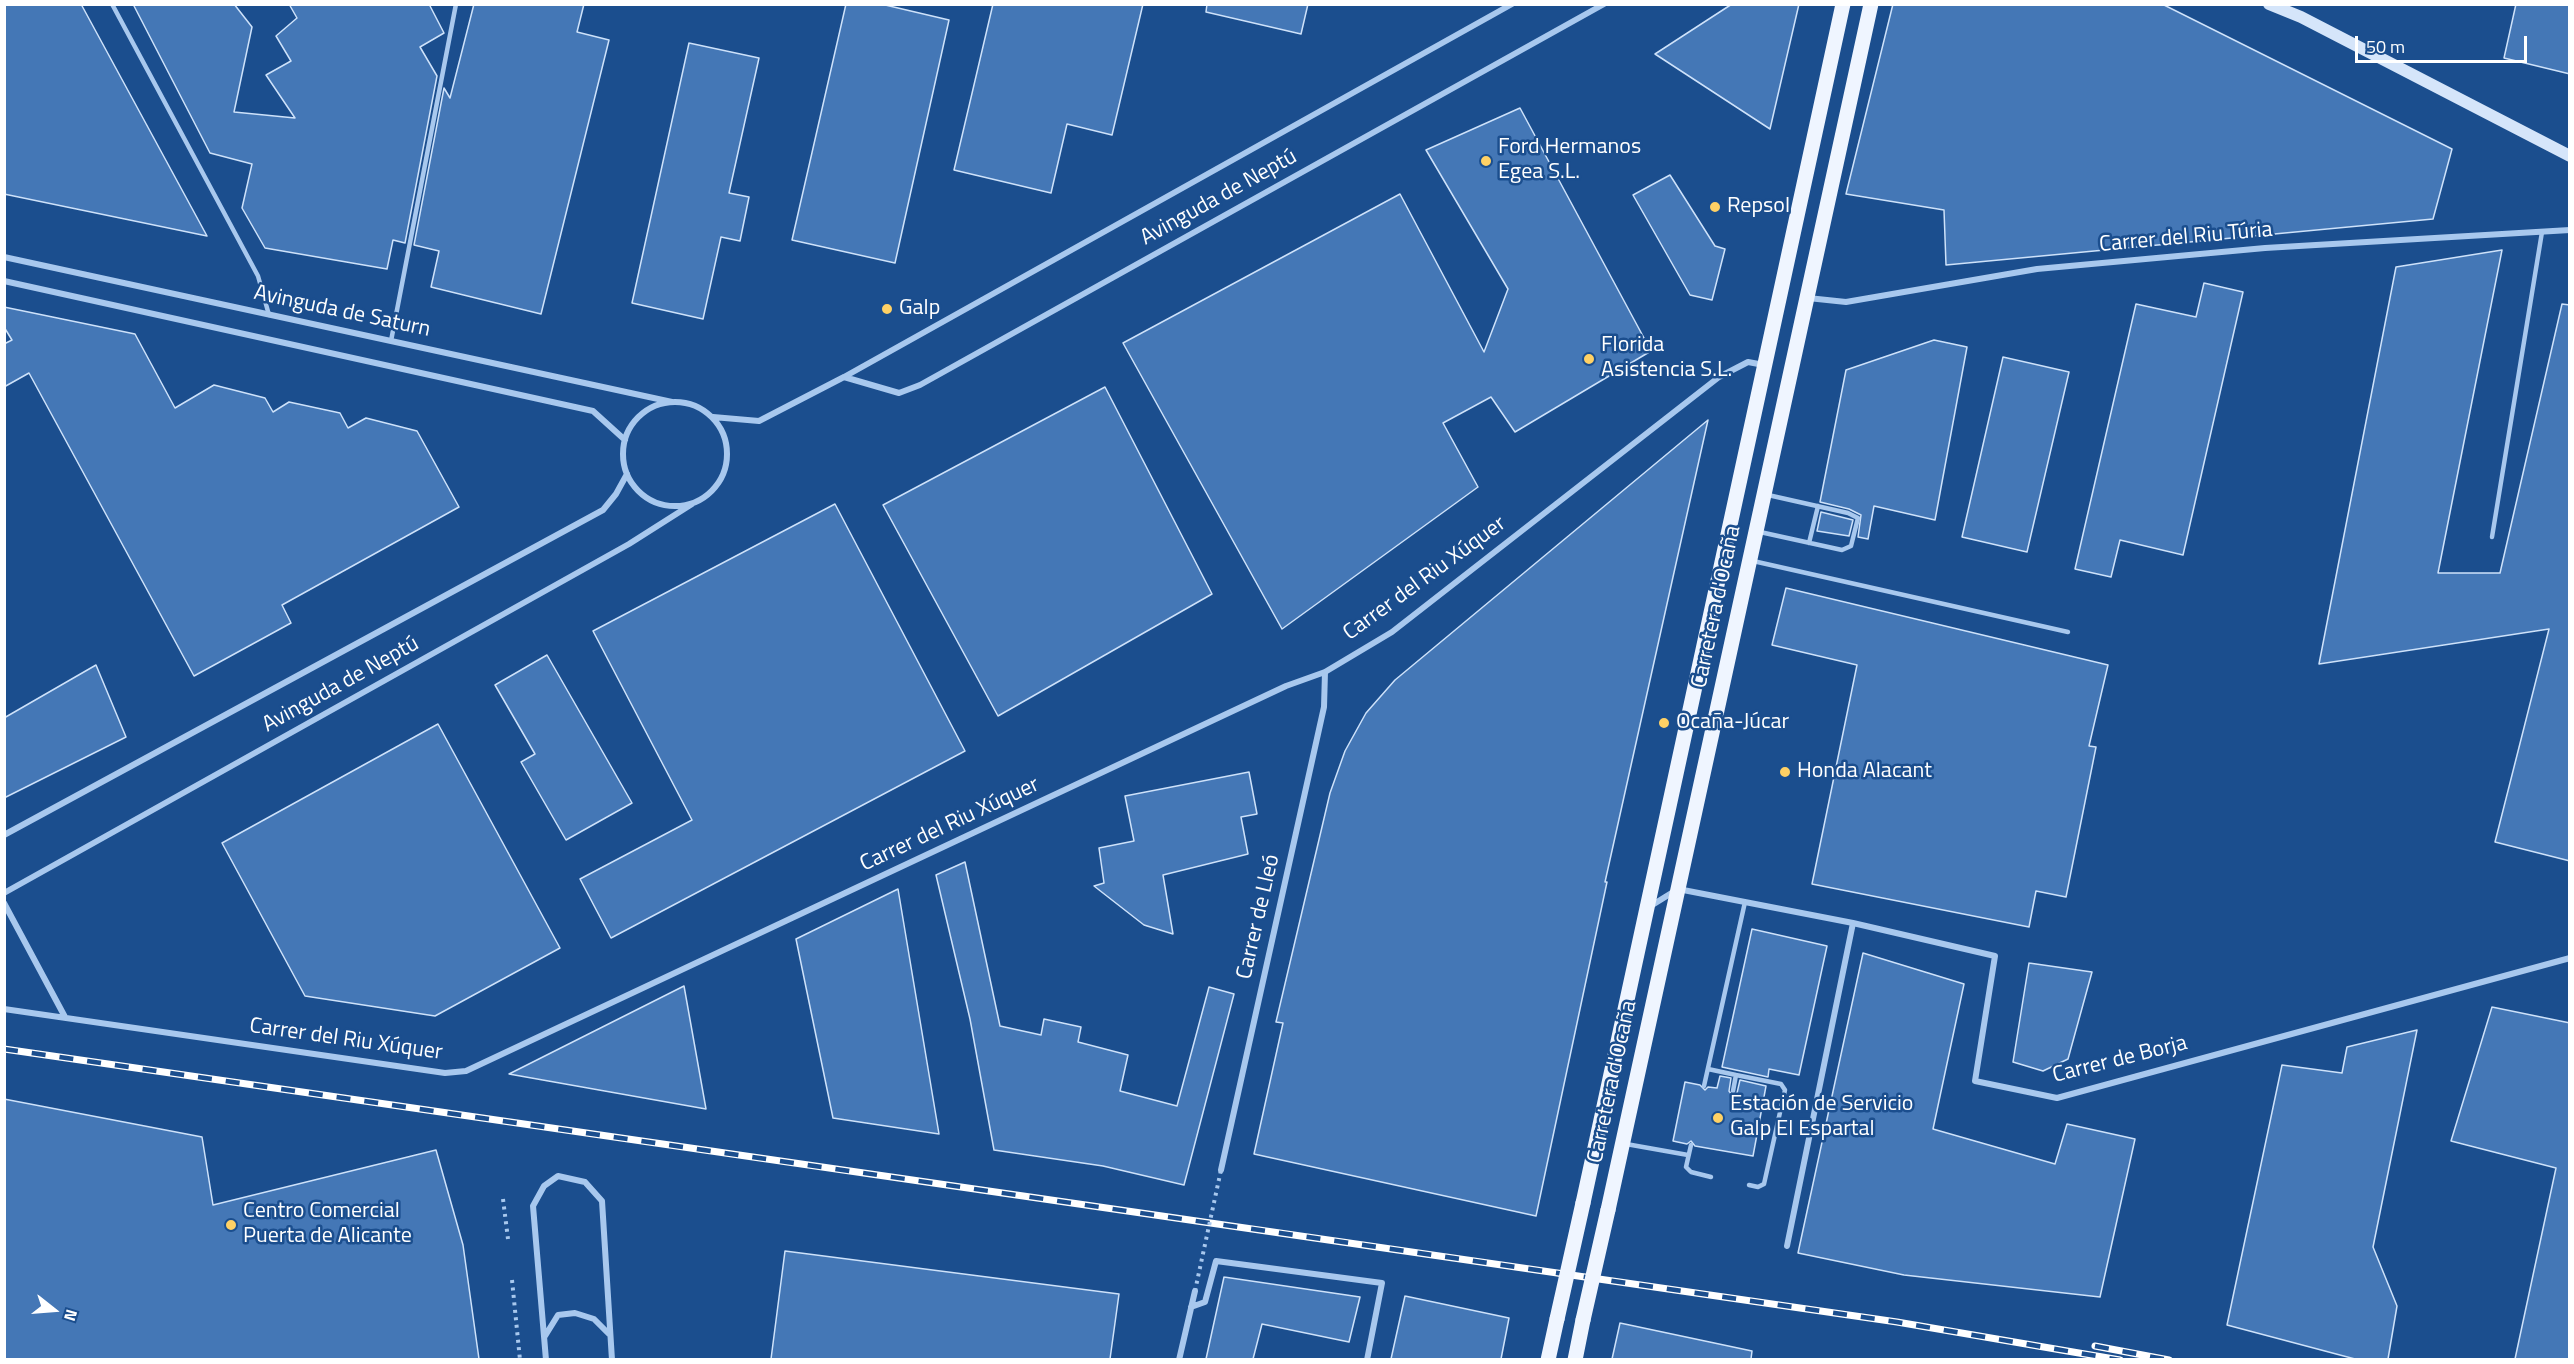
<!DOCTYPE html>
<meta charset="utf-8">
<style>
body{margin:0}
#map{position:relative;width:2574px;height:1364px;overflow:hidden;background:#1b4e8e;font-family:"Titillium Web",sans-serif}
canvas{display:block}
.frame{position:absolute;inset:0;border:6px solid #fff;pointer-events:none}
.north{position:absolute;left:24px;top:1280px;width:60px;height:60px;-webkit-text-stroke:4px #1b4e8e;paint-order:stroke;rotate:107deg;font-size:16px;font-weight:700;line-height:24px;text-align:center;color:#fff}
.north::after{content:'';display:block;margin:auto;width:21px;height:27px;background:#fff;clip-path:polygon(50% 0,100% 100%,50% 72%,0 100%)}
.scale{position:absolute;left:2355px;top:36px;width:172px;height:27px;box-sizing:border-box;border:3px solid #fff;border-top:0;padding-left:8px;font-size:18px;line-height:21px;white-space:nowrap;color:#fff;-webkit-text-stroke:4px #1b4e8e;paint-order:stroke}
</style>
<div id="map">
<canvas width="2574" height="1364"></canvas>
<div class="frame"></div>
<div class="north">N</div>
<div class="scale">50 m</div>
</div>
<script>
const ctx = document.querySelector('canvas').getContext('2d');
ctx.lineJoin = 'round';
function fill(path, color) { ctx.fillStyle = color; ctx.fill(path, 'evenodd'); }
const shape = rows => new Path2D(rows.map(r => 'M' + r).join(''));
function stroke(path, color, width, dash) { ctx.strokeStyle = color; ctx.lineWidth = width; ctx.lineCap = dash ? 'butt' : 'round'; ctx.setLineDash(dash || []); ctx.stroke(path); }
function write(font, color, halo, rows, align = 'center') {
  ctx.font = font + ' "Titillium Web",sans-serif'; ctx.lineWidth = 5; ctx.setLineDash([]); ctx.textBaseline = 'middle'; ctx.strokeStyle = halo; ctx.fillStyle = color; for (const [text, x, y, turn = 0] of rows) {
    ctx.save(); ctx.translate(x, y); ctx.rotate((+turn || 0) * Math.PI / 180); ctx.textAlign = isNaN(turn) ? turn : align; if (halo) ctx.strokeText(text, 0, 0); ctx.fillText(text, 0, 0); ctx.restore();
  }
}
const building = shape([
 [4,4,81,4,207,236,4,194,4,4],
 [133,4,234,4,252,27,234,112,295,118,266,75,291,61,276,36,297,18,289,4,429,4,444,33,420,47,437,76,405,243,393,240,387,269,265,248,242,208,252,164,210,153,133,4],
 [474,4,584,4,577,32,609,40,541,314,431,287,439,251,414,245,444,88,450,98,474,4],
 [846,4,881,4,949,20,895,263,792,240,846,4],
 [993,4,1143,4,1112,135,1067,124,1051,193,954,170,993,4],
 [1207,4,1308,4,1301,34,1206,12,1207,4],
 [1732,4,1799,4,1770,129,1655,54,1732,4],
 [1893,4,2162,4,2452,149,2433,219,1946,265,1944,210,1846,194,1893,4],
 [2516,4,2570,4,2570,74,2504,58,2516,4],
 [689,43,759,58,729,193,749,197,740,241,721,237,703,319,632,303,689,43],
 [1520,108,1651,351,1515,432,1491,397,1443,423,1478,487,1282,629,1123,343,1400,194,1484,352,1508,289,1426,150,1520,108],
 [1670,175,1715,246,1725,249,1712,300,1690,295,1633,195,1670,175],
 [2502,250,2438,573,2500,573,2562,304,2570,305,2570,861,2495,842,2549,629,2319,664,2396,267,2502,250],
 [2204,283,2243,292,2183,555,2120,540,2111,577,2075,569,2136,304,2196,317,2204,283],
 [4,307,135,334,175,408,214,385,265,398,273,412,289,402,340,413,348,428,366,418,417,431,459,507,282,605,291,623,194,676,29,373,4,387,4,344,12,340,4,327,4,307],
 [1934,340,1967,347,1935,520,1874,506,1868,539,1858,537,1861,515,1849,509,1820,502,1846,370,1934,340],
 [2003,357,2069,372,2027,552,1962,537,2003,357],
 [1105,387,1212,594,998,716,883,505,1105,387],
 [1708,420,1605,882,1607,882,1536,1216,1254,1154,1283,1023,1276,1022,1330,793,1345,751,1366,713,1395,680,1708,420],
 [835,504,965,751,611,938,580,879,692,820,593,631,835,504],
 [1821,512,1853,520,1849,536,1817,531,1821,512],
 [1786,588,2108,665,2089,746,2096,747,2066,897,2036,891,2029,927,1812,884,1857,665,1772,645,1786,588],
 [547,655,632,803,566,840,521,762,535,754,495,685,547,655],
 [96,665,126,737,4,798,4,718,96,665],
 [438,724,560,948,435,1016,305,996,222,843,438,724],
 [1249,772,1257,814,1241,817,1248,854,1163,875,1173,934,1144,925,1094,886,1104,883,1099,848,1134,841,1125,796,1249,772],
 [965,862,1000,1026,1041,1035,1044,1019,1081,1027,1078,1042,1128,1055,1120,1091,1177,1106,1209,987,1234,994,1184,1185,1103,1166,994,1150,970,1019,936,875,965,862],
 [898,889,939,1134,833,1118,796,939,898,889],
 [1752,929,1827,946,1799,1075,1769,1069,1768,1077,1722,1067,1752,929],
 [1863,953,1964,984,1933,1129,2055,1164,2067,1124,2135,1139,2100,1297,1904,1275,1798,1253,1863,953],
 [2029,963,2092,972,2068,1059,2043,1071,2013,1062,2029,963],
 [684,986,706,1109,509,1074,684,986],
 [2492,1007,2570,1023,2570,1359,2515,1359,2556,1168,2451,1141,2492,1007],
 [2417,1030,2373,1247,2397,1306,2388,1359,2355,1359,2227,1325,2282,1065,2342,1073,2347,1047,2417,1030],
 [1720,1076,1731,1078,1729,1091,1732,1095,1737,1093,1740,1080,1766,1086,1753,1156,1695,1146,1691,1141,1687,1144,1673,1141,1685,1082,1700,1085,1705,1090,1708,1087,1717,1088,1720,1076],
 [4,1099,202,1137,213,1205,436,1150,463,1245,479,1359,4,1359,4,1099],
 [785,1251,1119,1294,1110,1359,771,1359,785,1251],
 [1224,1277,1360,1297,1349,1342,1262,1324,1253,1359,1206,1359,1224,1277],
 [1405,1296,1509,1318,1501,1359,1391,1359,1405,1296],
 [1620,1323,1752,1351,1751,1359,1612,1359,1620,1323]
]);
const path = shape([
 [503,1199,508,1239],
 [512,1280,520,1360]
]);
const lane = shape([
 [112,4,258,276,269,315],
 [391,341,456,4],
 [1760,532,1842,550,1851,546,1858,518,1848,513,1768,495],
 [2492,537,2542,232],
 [1809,543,1818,506],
 [1753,561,2068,632],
 [1708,1069,1736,1075,1733,1091],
 [1736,1075,1781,1084,1785,1090,1764,1184,1758,1187,1749,1185],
 [1704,1086,1745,902],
 [1626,1144,1688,1155],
 [1691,1145,1686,1167,1691,1172,1711,1177]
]);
const street = shape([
 [4,257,672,402],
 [4,281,593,411,625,440],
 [1808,298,1846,302,2037,269,2265,248,2570,230],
 [844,377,899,393,920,385,1604,4],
 '623 454a52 52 0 1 1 104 0a52 52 0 1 1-104 0Z',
 [713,417,759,421,844,377,1512,4],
 [4,835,603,510,616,494,627,474],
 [4,893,629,544,692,504],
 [4,903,65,1017],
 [1649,907,1678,889,1853,923,1995,956,1975,1081,2057,1098,2570,958],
 [4,1009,445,1073,466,1071,1286,686,1325,672,1392,632,1719,377,1748,362,1764,365],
 [1221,1170,1324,707,1325,672],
 [1787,1246,1853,923],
 [1191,1307,1205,1302,1216,1261,1382,1283,1367,1360],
 [545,1336,558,1315,575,1313,594,1319,609,1334],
 [546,1360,533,1206,544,1186,558,1176,585,1182,602,1201,612,1360],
 [1179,1360,1195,1291]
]);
const secondary = shape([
 [2269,4,2301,17,2570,156]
]);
const primary = shape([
 [1583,1203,1843,4],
 [1608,1210,1871,4],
 [1548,1360,1557,1319],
 [1575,1360,1583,1320]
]);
const rail = shape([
 [4,1049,1897,1322,2120,1360],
 [2095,1346,2169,1360]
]);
const pathBridge = shape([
 [1195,1291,1221,1170]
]);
const primaryBridge = shape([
 [1557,1319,1583,1203],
 [1583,1320,1608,1210]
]);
const markers = [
 [1486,161,6,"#ffd165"],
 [1715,207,6,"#ffd165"],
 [887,309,6,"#ffd165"],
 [1589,359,6,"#ffd165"],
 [1664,723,6,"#ffd165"],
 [1785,772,6,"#ffd165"],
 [1718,1118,6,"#ffd165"],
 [231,1225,6,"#ffd165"]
];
const poiNames = [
 ["Ford Hermanos",1498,148],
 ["Egea S.L.",1498,173],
 ["Repsol",1727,207],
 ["Galp",899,309],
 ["Florida",1601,346],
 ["Asistencia S.L.",1601,371],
 ["Ocaña-Júcar",1676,723],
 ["Honda Alacant",1797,772],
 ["Estación de Servicio",1730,1105],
 ["Galp El Espartal",1730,1130],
 ["Centro Comercial",243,1212],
 ["Puerta de Alicante",243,1237]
];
const streetNames = [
 ["Avinguda de Neptú",1219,198,-29],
 ["Carrer del Riu Túria",2186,238,-5],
 ["Avinguda de Saturn",342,312,12],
 ["Carrer del Riu Xúquer",1425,579,-36],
 ["Carretera d'Ocaña",1717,607,-78],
 ["Avinguda de Neptú",341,685,-29],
 ["Carrer del Riu Xúquer",950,825,-25],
 ["Carrer de Lleó",1259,917,-77],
 ["Carrer del Riu Xúquer",346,1040,8],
 ["Carrer de Borja",2120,1060,-14],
 ["Carretera d'Ocaña",1613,1082,-78]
];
fill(building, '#4477b6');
stroke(building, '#cee2fa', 1.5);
stroke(path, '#a8c8ee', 4, [3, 4.5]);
stroke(lane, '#a8c8ee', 4.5);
stroke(street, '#a8c8ee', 6);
stroke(secondary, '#d5e5fa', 12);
stroke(primary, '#eff5ff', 15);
stroke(rail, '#fff', 7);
stroke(rail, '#1b4e8e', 4.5, [14]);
stroke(pathBridge, '#a8c8ee', 4, [3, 4.5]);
stroke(primaryBridge, '#eff5ff', 15);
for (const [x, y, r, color] of markers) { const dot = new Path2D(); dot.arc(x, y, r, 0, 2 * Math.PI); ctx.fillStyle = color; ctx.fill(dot); stroke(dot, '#1b4e8e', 2); }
write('22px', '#fff', '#1b4e8e', poiNames, 'left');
write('22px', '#fff', '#1b4e8e', streetNames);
</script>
